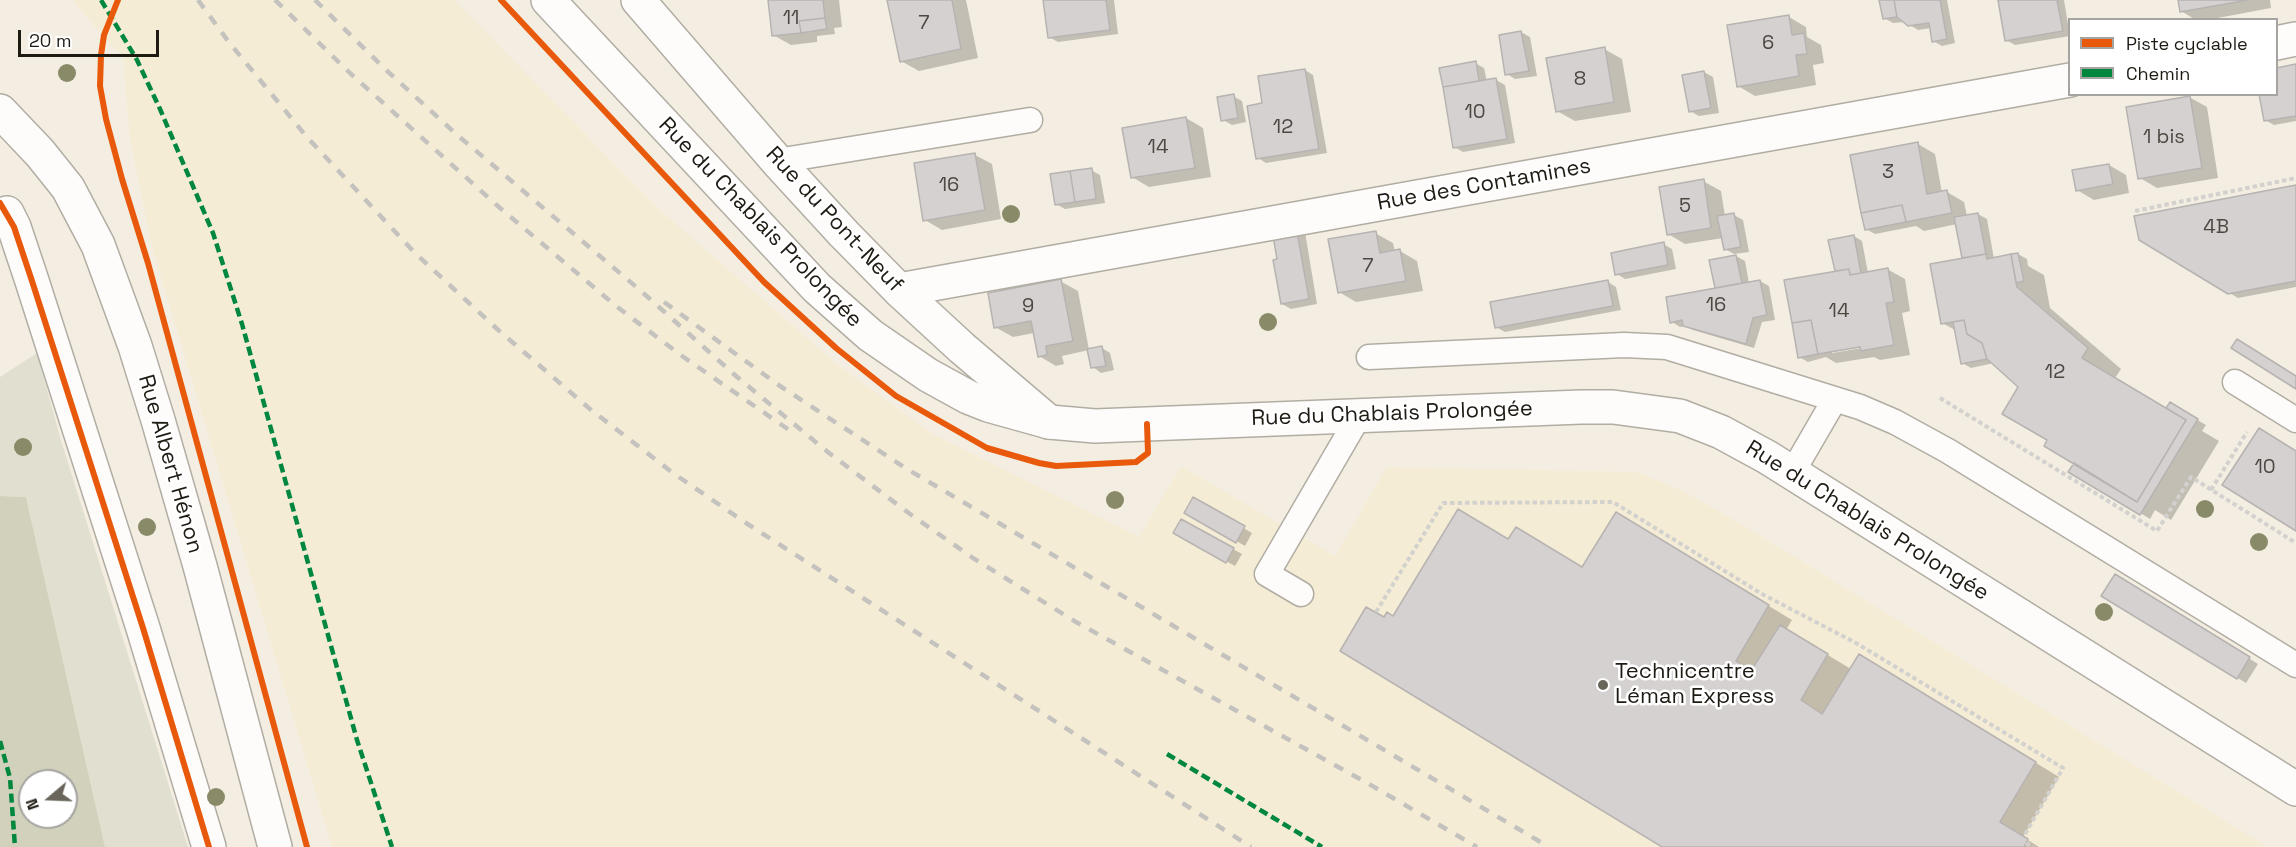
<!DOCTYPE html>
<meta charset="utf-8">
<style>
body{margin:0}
#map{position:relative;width:2296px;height:847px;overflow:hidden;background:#f4eee2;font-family:"Space Grotesk",sans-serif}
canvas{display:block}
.legend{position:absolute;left:2068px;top:18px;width:210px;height:78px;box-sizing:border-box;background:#fff;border:2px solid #a5a4a1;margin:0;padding:8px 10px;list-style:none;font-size:18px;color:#1e1b13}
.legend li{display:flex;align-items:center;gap:12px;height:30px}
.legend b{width:30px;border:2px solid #a5a4a1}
.north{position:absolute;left:18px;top:769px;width:60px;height:60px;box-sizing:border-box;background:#fff;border:2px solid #a5a4a1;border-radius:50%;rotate:251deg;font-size:16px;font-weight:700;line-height:24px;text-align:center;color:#1e1b13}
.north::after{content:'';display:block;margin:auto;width:21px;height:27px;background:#69655b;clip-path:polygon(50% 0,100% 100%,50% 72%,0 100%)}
.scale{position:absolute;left:18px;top:30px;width:141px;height:27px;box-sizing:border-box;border:3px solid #1e1b13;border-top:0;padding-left:8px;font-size:18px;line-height:21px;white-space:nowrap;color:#1e1b13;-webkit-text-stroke:4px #fff;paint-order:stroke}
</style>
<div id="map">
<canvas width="2296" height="847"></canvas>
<ul class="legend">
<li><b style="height:8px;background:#e8590c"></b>Piste cyclable</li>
<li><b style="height:8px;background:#00873e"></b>Chemin</li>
</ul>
<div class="north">N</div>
<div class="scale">20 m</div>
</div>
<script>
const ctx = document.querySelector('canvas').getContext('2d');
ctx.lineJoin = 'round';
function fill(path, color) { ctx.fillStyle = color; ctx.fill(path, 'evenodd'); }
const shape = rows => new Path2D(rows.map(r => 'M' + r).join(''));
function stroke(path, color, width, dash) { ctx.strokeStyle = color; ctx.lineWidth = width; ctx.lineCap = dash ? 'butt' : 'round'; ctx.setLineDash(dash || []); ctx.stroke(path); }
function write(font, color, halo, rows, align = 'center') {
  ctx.font = font + ' "Space Grotesk",sans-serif'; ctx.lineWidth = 5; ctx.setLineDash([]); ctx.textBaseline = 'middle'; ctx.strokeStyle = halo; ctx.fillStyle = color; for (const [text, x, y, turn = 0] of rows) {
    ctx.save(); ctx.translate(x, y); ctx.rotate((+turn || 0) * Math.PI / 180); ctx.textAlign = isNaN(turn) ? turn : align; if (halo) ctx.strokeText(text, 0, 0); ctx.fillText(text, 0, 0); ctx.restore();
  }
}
const built = shape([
 [72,0,455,0,653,204,838,365,934,435,1139,537,1181,466,1335,556,1387,467,1637,472,1683,491,1741,524,2268,847,332,847,152,247,130,140,123,58]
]);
const green = shape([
 [37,353,60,437,188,847,105,847,26,497,0,496,0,377]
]);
const forest = shape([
 [0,496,26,497,105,847,0,847],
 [30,781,66,781,66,817,30,817]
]);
const shadow = shape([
 [769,0,839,0,842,27,834,28,835,34,817,36,817,42,791,45,773,35],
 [889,0,966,0,978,58,919,71,901,61],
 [1044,0,1114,0,1118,34,1058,42,1049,37],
 [1881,0,1947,0,1955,43,1942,46,1933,41,1931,28,1918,30,1905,22,1893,23,1884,18],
 [1998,0,2064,0,2070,36,2015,45,2006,40],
 [2179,0,2270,0,2271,8,2207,20,2196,20,2181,11],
 [1789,17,1806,27,1807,37,1821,45,1824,63,1813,65,1816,85,1755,96,1738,86],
 [1521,32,1530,37,1537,76,1515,79,1507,74],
 [1604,49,1622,59,1631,112,1575,121,1557,111],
 [1475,63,1484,68,1487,82,1496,80,1505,85,1515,143,1463,152,1454,147],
 [2296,66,2296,121,2274,125,2265,120,2276,94],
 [1305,70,1313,75,1327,153,1266,163,1258,158,1264,105],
 [1704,72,1713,77,1719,113,1699,116,1690,111],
 [1233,96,1242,101,1246,122,1232,125,1223,120],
 [2189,97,2207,107,2218,178,2157,188,2140,178],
 [1186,118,1203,128,1211,177,1149,187,1132,177],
 [1918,144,1935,154,1942,193,1947,192,1964,202,1967,216,1978,214,1987,219,1994,259,2018,254,2027,259,2028,266,2044,275,2050,308,2121,369,2115,378,2167,410,2170,404,2206,425,2202,431,2219,441,2171,520,2155,510,2150,519,2071,471,2076,463,2049,439,2020,387,1994,363,1971,368,1962,363,1957,331,1942,323,1964,259,1957,224,1924,231,1916,226,1875,234,1866,229],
 [975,155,992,164,1001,219,942,230,925,220],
 [2109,165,2126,175,2129,193,2094,200,2077,190],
 [1091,170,1100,175,1105,203,1065,209,1056,204],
 [1703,181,1721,191,1725,216,1734,215,1743,220,1749,252,1734,254,1725,249,1723,238,1685,244,1668,234],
 [2296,186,2296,287,2238,298,2140,239],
 [1274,231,1305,232,1317,304,1291,309,1282,304,1279,260],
 [1375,233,1393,243,1395,252,1400,251,1417,261,1423,291,1356,302,1339,292],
 [1854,236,1862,241,1868,273,1887,269,1905,279,1910,311,1902,313,1910,355,1880,360,1874,357,1836,363,1826,357,1808,362,1799,357,1837,272,1830,241],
 [1867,344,1868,347,1832,353,1832,350],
 [1663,244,1672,249,1676,269,1625,279,1617,274],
 [1736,256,1745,261,1749,283,1760,281,1769,286,1775,320,1762,322,1754,348,1693,330,1686,326,1680,327,1672,322,1716,289,1711,261],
 [1060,281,1078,291,1089,350,1102,348,1110,353,1114,370,1101,373,1093,367,1089,350,1062,356,1064,364,1056,366,1039,356,1034,333,1013,337,995,327],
 [1608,282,1616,287,1621,310,1505,332,1496,327],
 [1194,499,1252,533,1245,546,1186,512],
 [1182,521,1242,554,1235,566,1175,533],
 [1640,528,1792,620,1786,630,1851,669,1883,669,2059,777,2023,837,2039,847,1665,847,1384,619,1393,618,1509,541,1583,569],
 [2116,576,2258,664,2246,683,2103,595]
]);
const building = shape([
 [768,0,823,0,825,18,799,21,801,33,772,36,768,0],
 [887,0,952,0,961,49,900,62,887,0],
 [1043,0,1106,0,1110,30,1048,38,1043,0],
 [1879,0,1894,0,1897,17,1883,19,1879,0],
 [1894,0,1940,0,1947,39,1932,42,1929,23,1908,26,1897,17,1894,0],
 [1998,0,2057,0,2063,31,2005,41,1998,0],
 [2178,0,2248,0,2180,12,2178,0],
 [1789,15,1792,35,1804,33,1807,54,1796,55,1799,76,1737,87,1727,25,1789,15],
 [825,18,827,29,801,33,799,21,825,18],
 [1521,31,1529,71,1505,75,1499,35,1521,31],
 [1605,47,1614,102,1556,112,1546,58,1605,47],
 [1476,61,1479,81,1443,87,1439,68,1476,61],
 [2296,64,2296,116,2264,121,2259,94,2276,94,2276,68,2296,64],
 [1305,69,1319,149,1256,159,1247,106,1262,103,1258,76,1305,69],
 [1704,71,1711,108,1689,112,1682,75,1704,71],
 [1496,78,1507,139,1453,148,1443,87,1496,78],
 [1234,94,1238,118,1221,121,1217,97,1234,94],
 [2190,96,2202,168,2138,179,2126,107,2190,96],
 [1186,117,1195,168,1131,178,1122,128,1186,117],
 [1918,142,1927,194,1947,190,1952,213,1906,222,1902,205,1861,213,1850,155,1918,142],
 [975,153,985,210,923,221,914,163,975,153],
 [2109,164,2113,184,2076,191,2072,170,2109,164],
 [1092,168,1096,199,1075,202,1070,171,1092,168],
 [1070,171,1075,202,1055,205,1050,174,1070,171],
 [1704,179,1711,228,1667,235,1659,187,1704,179],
 [2296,185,2296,281,2228,294,2139,240,2134,216,2296,185],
 [1902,205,1906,222,1865,230,1861,213,1902,205],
 [1734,213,1741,247,1724,250,1717,216,1734,213],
 [1978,213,1986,254,1962,258,1954,217,1978,213],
 [1296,226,1309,299,1281,304,1273,260,1277,259,1272,230,1296,226],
 [1376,231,1380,253,1400,249,1406,281,1338,293,1328,239,1376,231],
 [1854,235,1861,273,1850,275,1849,269,1835,271,1828,240,1854,235],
 [1664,242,1668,265,1615,275,1611,253,1664,242],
 [2018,253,2024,281,2016,283,2011,254,2018,253],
 [1986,254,1987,259,2011,254,2017,287,2088,348,2082,358,2186,420,2137,502,2044,446,2047,440,2002,414,2018,387,1987,359,1982,343,1967,334,1964,320,1941,324,1930,264,1986,254],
 [1736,255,1742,283,1715,288,1709,260,1736,255],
 [1888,268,1894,302,1886,303,1894,345,1861,351,1860,347,1818,354,1811,320,1792,323,1784,280,1849,269,1850,275,1888,268],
 [1061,279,1073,341,1046,346,1047,355,1038,357,1031,321,994,328,988,293,1061,279],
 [1608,280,1613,306,1495,328,1490,302,1608,280],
 [1760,280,1767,315,1753,318,1746,344,1683,326,1682,320,1670,323,1666,297,1760,280],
 [1811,320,1818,354,1798,358,1792,323,1811,320],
 [1964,320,1967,334,1982,343,1987,359,1961,364,1953,322,1964,320],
 [2237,339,2296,376,2296,389,2231,348,2237,339],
 [1102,346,1106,366,1091,368,1087,349,1102,346],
 [2170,402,2198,419,2140,515,2068,472,2074,463,2137,502,2186,420,2166,408,2170,402],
 [2259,428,2296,451,2296,531,2222,485,2259,428],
 [1193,497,1245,526,1236,543,1184,513,1193,497],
 [1458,509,1508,539,1516,527,1582,567,1616,512,1769,605,1736,661,1751,671,1780,625,1828,654,1801,700,1822,714,1859,654,2036,762,2000,822,2028,839,2024,847,1662,847,1340,651,1366,607,1384,617,1387,612,1393,616,1458,509],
 [1181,519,1234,548,1226,563,1173,533,1181,519],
 [2115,574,2250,657,2237,679,2101,596,2115,574]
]);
const path = shape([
 [2135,211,2296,178],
 [1940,398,2157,531,2191,477,2296,543],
 [2211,490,2247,432],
 [1376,612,1443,503,1613,502,1762,594,1856,643,2063,768,2024,836],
 [2026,843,2033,847]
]);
const lane = shape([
 [777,161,1030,120],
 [1369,357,1624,345,1667,347,1860,407,1895,422,1948,451,2296,665],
 [2235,382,2296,420],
 [1792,473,1835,399],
 [1301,594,1267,574,1359,416]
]);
const street = shape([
 [638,0,777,161,844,234,899,290,962,348,1049,422],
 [2276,43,2296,39],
 [7,213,14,227,32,281,143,628,209,847],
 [899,290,2070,80]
]);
const secondary = shape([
 [548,0,817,288,870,335,928,375,968,397,988,405,1049,422,1095,426,1581,407,1613,407,1680,416,1721,432,1767,457,2296,789],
 [0,111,40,153,68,188,98,245,135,346,158,420,200,566,275,847]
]);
const rail = shape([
 [198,0,228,41,306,136,414,252,496,328,590,409,673,473,746,523,1251,847],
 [275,0,351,74,500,208,616,306,682,356,792,432],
 [315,0,385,69,455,133,641,291,736,376,829,453,910,514,973,558,1076,622,1369,784,1477,847],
 [664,302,780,386,907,469,1549,847]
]);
const quiet = shape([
 [101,0,137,60,160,109,213,233,242,324,357,740,392,847],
 [0,741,10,778,15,847],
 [1167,754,1322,847]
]);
const cycleway = shape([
 [118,0,104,35,101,55,100,86,106,119,122,179,148,263,307,847],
 [501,0,764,282,836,348,896,396,987,448,1039,463,1056,466,1136,462,1148,453,1147,424],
 [0,203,14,227,32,281,143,628,209,847]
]);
const trees = [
 [67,73],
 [1011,214],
 [1268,322],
 [23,447],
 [1115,500],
 [2205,509],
 [147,527],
 [2259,542],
 [2104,612],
 [216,797]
];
const markers = [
 [1603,685,6,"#69655b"]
];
const numberNames = [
 ["11",791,19],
 ["7",924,24],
 ["6",1768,44],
 ["8",1580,80],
 ["10",1475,113],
 ["12",1283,128],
 ["1 bis",2164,138],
 ["14",1158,148],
 ["3",1888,173],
 ["16",949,186],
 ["5",1685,207],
 ["4B",2216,228],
 ["7",1368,267],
 ["16",1716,306],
 ["9",1028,307],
 ["14",1839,312],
 ["12",2055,373],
 ["10",2265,468]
];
const streetNames = [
 ["Rue des Contamines",1484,185,-10],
 ["Rue du Pont-Neuf",834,220,47],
 ["Rue du Chablais Prolongée",760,223,46],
 ["Rue du Chablais Prolongée",1392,414,-2],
 ["Rue Albert Hénon",170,464,74],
 ["Rue du Chablais Prolongée",1867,521,32]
];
const poiNames = [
 ["Technicentre",1615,672],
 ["Léman Express",1615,697]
];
fill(built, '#f5ecd5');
fill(green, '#e0dfd0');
fill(forest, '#d1d1bc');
fill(shadow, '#0003');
fill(building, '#d6d1d1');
stroke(building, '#b6b3b1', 1.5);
stroke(lane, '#b1ada3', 27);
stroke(street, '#b1ada3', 36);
stroke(secondary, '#b1ada3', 36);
stroke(path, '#d2d1ce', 4, [4.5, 3]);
stroke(lane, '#fdfcfb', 24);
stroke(street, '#fdfcfb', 33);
stroke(secondary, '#fdfcfb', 33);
stroke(rail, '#c4c2be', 4.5, [10, 10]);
stroke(quiet, '#00873e', 4.5, [9, 4.5]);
stroke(cycleway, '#e8590c', 6);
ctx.fillStyle = '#898a68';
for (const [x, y] of trees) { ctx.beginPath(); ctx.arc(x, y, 9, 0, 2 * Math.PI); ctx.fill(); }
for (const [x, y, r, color] of markers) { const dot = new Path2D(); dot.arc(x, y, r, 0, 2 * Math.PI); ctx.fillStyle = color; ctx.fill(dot); stroke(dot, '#fff', 2); }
write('20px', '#4c4842', null, numberNames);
write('22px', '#1e1b13', '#fff', streetNames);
write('22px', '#1e1b13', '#fff', poiNames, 'left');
</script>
